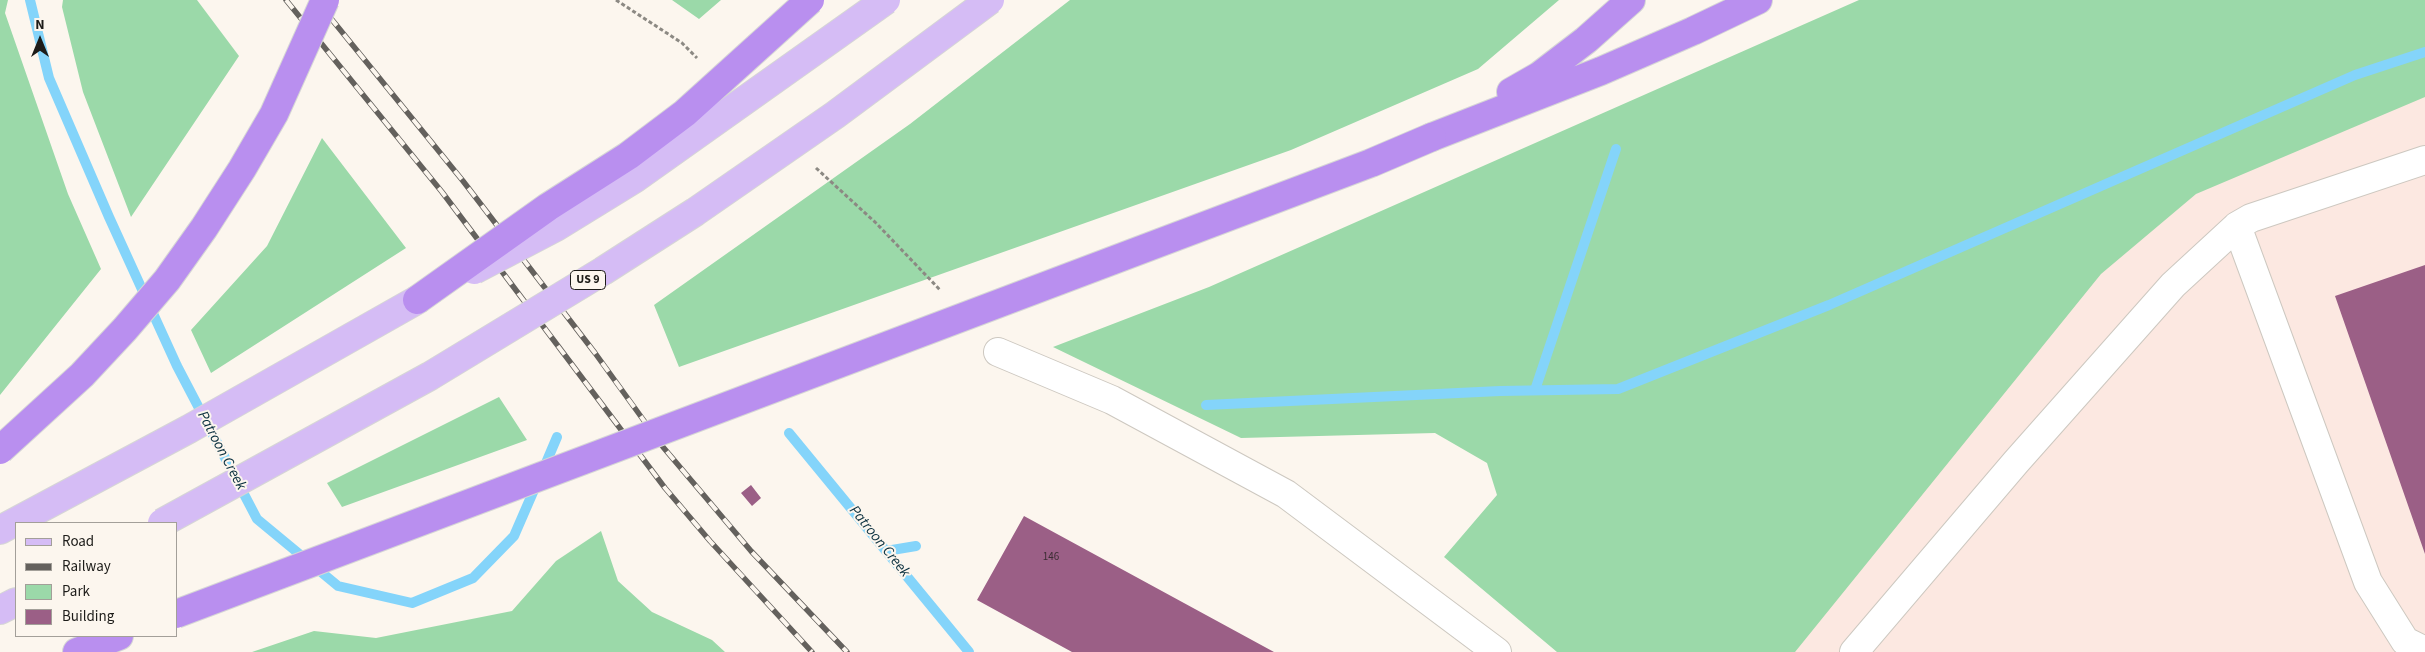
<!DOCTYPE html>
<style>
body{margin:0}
#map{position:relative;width:2425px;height:652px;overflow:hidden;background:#fcf6ee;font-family:"Source Sans 3",sans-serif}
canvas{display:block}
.legend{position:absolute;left:15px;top:522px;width:162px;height:115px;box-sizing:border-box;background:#fcf6ee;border:1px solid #a39f99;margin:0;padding:6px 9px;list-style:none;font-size:15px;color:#1d1c19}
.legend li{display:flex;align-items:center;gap:10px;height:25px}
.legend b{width:25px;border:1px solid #a39f99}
.north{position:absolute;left:15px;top:15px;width:50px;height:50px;-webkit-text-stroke:4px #fcf6ee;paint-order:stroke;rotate:0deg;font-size:14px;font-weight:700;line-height:20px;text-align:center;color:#1d1c19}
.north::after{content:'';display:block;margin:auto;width:18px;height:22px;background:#1d1c19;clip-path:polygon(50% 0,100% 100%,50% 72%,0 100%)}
</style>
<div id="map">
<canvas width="2425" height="652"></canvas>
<ul class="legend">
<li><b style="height:6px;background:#d5bcf5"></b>Road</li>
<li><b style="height:6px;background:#64615d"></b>Railway</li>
<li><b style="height:14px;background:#9bd9a9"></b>Park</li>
<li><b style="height:14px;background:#9b5f86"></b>Building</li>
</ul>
<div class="north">N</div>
</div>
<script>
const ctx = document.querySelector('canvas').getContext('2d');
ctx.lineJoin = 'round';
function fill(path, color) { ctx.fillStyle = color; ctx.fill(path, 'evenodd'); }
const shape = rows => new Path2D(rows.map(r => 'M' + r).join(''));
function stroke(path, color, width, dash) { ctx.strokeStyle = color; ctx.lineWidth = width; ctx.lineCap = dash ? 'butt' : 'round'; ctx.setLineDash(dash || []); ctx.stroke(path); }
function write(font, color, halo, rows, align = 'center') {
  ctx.font = font + ' "Source Sans 3",sans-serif'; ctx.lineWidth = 4; ctx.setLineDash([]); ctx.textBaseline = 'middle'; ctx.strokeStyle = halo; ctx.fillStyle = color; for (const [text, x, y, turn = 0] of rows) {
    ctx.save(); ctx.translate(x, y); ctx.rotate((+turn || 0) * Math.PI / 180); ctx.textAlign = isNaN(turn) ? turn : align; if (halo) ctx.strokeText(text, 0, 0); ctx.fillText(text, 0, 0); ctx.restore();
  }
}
const industrial = shape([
 [2425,67,2425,652,1568,652,2162,197]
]);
const green = shape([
 [0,0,8,0,5,13,68,194,101,269,0,395],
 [63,0,197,0,239,56,131,217,83,92,62,7],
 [672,0,721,0,699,19],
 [1070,0,1559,0,1478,69,1291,150,679,367,654,305,910,124],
 [1859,0,2425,0,2425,97,2196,194,2101,274,1795,652,1557,652,1444,557,1497,495,1487,463,1435,433,1241,438,1053,347,1209,287],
 [322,138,406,248,211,373,191,330,267,246],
 [499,397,527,440,342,507,327,483],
 [601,531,618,581,652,612,712,640,725,652,252,652,314,631,376,638,512,611,556,561]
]);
const stream = shape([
 [30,0,49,78,109,217,177,366,257,519,338,586,412,603,473,578,514,536,537,483],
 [1535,390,1616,149],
 [1206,405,1500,391,1618,389,1829,305,2355,75,2425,52],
 [789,433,969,652],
 [543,470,557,437],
 [886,551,916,546]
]);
const building = shape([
 [2425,265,2425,554,2335,296],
 [751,485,761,498,752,506,741,493],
 [1024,516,1274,652,1072,652,977,600]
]);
const path = shape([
 [616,0,682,43,697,58],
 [816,168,876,223,941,291]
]);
const minor = shape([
 [2237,226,2368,582,2405,641,2425,651],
 [998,352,1112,400,1286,494,1497,652],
 [1854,652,2016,462,2173,285,2237,226,2251,218,2425,160]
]);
const major = shape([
 [0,530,189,429,417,300],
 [0,610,16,602]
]);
const highway = shape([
 [1511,92,1539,76,1586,40,1631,0],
 [1432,137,1601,71,1693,31,1758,0],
 [77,652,119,636]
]);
const rail = shape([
 [286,0,442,192,665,488,710,541,812,652],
 [316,0,463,181,595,353,663,447,751,551,847,652]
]);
const majorBridge = shape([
 [474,270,556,227,634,179,886,0],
 [162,523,430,376,603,271,695,212,835,115,990,0]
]);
const highwayBridge = shape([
 [417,300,548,207,628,156,685,113,810,0],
 [0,450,82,375,125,329,167,280,204,228,242,169,274,114,325,0],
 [176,614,1371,163,1432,137]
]);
const numberNames = [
 ["146",1051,558]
];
const shields = [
 [588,280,35]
];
const shieldNames = [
 ["US 9",588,280]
];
const waterNames = [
 ["Patroon Creek",221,451,62],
 ["Patroon Creek",879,542,51]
];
fill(industrial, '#fce8e1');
fill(green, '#9bd9a9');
stroke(stream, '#84d4fa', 10);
fill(building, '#9b5f86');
stroke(minor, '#cdc8c0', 30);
stroke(major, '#d6d6d6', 30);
stroke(highway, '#d6d6d6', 30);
stroke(path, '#8c8983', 3, [4, 2.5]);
stroke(minor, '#fff', 28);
stroke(major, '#d5bcf5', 28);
stroke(highway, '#b98fef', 28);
stroke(rail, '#64615d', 5.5);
stroke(rail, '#fcf6ee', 4, [11]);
stroke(majorBridge, '#d6d6d6', 30, []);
stroke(highwayBridge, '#d6d6d6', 30, []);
stroke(majorBridge, '#d5bcf5', 28);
stroke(highwayBridge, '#b98fef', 28);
write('11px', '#3c2d34', null, numberNames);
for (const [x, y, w] of shields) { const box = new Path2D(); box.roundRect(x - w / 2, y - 9.5, w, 19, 4); ctx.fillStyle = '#fcf6ee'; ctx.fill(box); stroke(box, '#1d1c19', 1); }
write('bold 12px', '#1d1c19', null, shieldNames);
write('italic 15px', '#082e3d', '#fcf6ee', waterNames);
</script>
